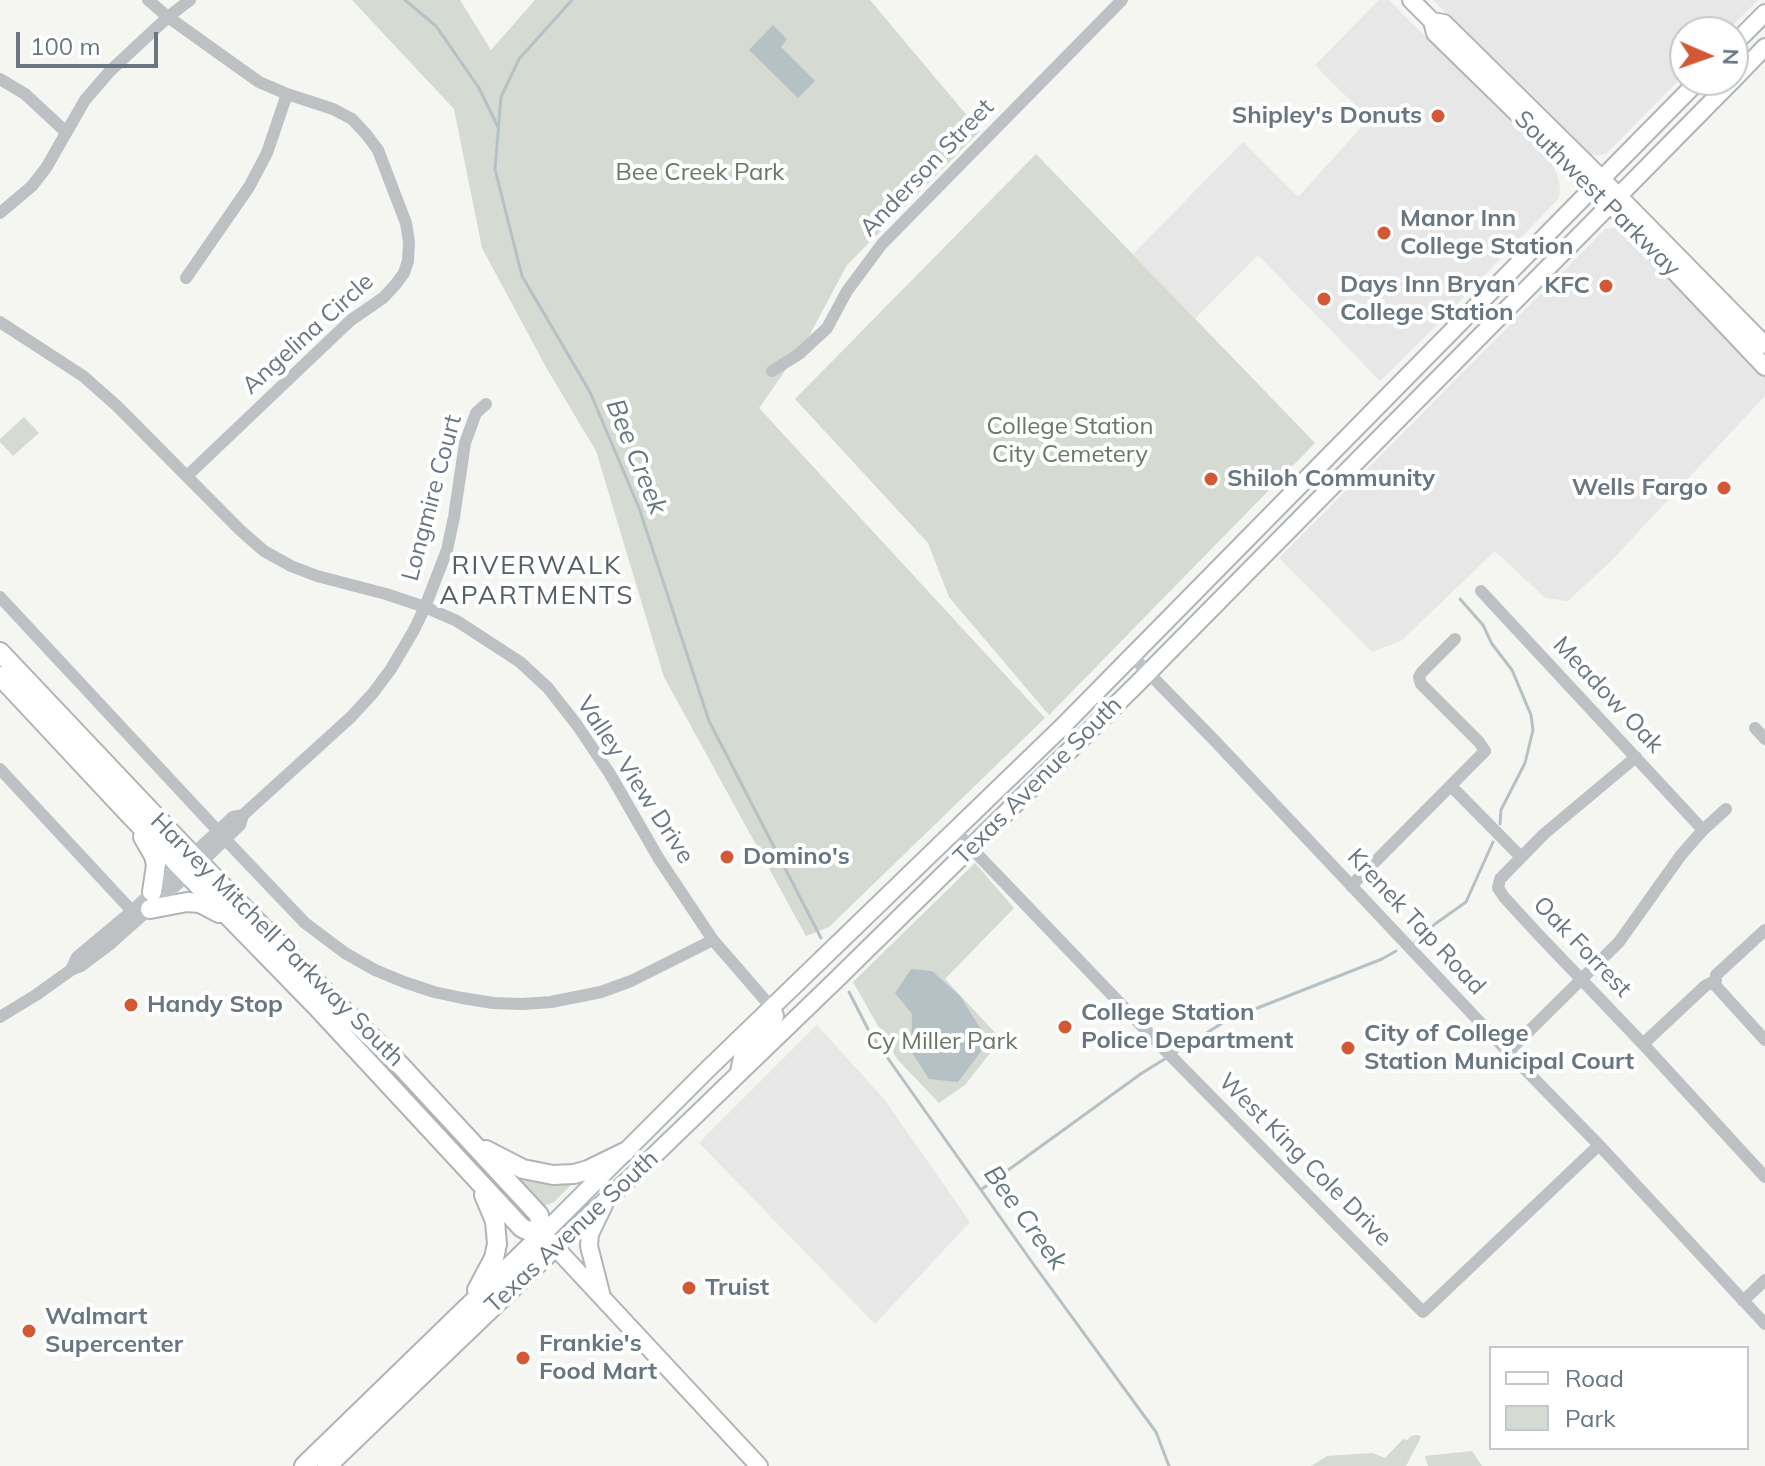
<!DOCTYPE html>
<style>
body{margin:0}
#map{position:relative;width:1765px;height:1466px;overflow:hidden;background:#f5f5f2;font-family:Mulish,sans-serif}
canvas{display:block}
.legend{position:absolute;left:1489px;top:1346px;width:260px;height:104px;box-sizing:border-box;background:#fff;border:2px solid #c2c8cd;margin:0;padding:10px 14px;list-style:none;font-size:24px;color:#677681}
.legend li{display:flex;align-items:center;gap:16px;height:40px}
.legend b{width:40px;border:2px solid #c2c8cd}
.north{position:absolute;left:1669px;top:16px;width:80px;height:80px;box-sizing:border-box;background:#fff;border:2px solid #c2c8cd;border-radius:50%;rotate:92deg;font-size:22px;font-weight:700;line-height:32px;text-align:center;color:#677681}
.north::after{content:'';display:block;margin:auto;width:28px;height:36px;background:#d35935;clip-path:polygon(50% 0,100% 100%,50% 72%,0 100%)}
.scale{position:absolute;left:16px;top:32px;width:142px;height:36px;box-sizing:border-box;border:4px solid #677681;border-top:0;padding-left:10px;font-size:24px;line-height:28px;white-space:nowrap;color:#677681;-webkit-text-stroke:6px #fff;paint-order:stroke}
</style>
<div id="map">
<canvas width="1765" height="1466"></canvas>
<ul class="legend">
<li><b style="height:10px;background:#fff"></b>Road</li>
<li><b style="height:22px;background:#d5dad2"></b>Park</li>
</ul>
<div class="north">N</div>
<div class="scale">100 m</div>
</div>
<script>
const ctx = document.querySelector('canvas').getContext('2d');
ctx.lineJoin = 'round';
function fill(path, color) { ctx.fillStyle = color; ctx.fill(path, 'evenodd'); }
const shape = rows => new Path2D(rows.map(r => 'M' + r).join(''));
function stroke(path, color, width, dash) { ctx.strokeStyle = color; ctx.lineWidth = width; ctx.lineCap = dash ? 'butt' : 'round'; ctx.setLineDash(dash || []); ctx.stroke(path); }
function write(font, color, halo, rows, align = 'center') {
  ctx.font = font + ' Mulish,sans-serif'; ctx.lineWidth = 8; ctx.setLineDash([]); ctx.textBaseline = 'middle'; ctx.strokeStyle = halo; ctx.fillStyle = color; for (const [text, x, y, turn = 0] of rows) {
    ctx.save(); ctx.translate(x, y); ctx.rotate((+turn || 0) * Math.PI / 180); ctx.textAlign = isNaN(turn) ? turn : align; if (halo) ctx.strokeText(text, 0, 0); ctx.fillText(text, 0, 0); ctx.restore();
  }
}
const built = shape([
 [1379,0,1389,0,1552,163,1558,177,1560,189,1559,198,1431,331,1380,381,1258,255,1195,319,1133,254,1243,142,1298,197,1369,119,1315,65],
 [1433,0,1758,0,1726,32,1685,32,1685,74,1606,154,1598,155,1590,154],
 [1619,227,1765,372,1765,396,1612,560,1568,601,1545,598,1495,551,1401,641,1372,652,1279,558,1605,229],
 [817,1025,884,1099,970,1222,875,1324,699,1143]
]);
const green = shape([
 [352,0,460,0,491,50,535,0,870,0,980,131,847,265,808,338,759,408,1045,718,829,927,806,936,664,677,596,451,547,369,482,248,454,109],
 [1036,154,1315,443,1049,715,949,597,928,543,795,399],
 [24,417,39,433,13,456,0,442,0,439],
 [975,863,1014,908,945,979,1001,1039,965,1085,939,1103,897,1059,853,982],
 [507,1168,575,1181,554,1202,541,1207],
 [1416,1435,1421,1436,1419,1441,1406,1466,1311,1466,1327,1456,1373,1453,1385,1458,1403,1439,1407,1440,1411,1436],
 [1472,1451,1482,1466,1428,1466,1425,1456]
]);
const water = shape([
 [773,25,787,39,781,47,815,81,798,98,749,50],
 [911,969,932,971,960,996,984,1034,980,1053,958,1082,929,1079,911,1051,912,1014,895,993]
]);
const stream = shape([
 [405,0,436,26,479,88,498,127],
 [572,0,519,59,501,97,495,169,522,276,590,392,639,508,709,721,821,938],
 [1460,599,1483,625,1492,644,1512,670,1531,715,1533,730,1525,763,1501,810,1500,824],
 [1415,942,1435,924,1466,902,1493,842],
 [849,992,870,1033,1034,1265,1156,1432,1169,1466],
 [1175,1053,1227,1020,1382,959,1396,951],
 [982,1189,1142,1073,1168,1057]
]);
const minor = shape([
 [148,0,168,17,259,82,287,94,333,109,352,119,366,134,378,150,406,223,409,242,408,261,404,273,396,284,383,298,351,320,187,476],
 [0,79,25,94,66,132],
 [0,213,32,186,46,168,85,100,110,71,168,17,190,0],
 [186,278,249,187,267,153,287,94],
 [0,322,83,376,117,406,240,530,264,551,291,566,317,576,386,594,425,607,457,621,520,662,548,688,577,725,610,774,659,859,713,940,772,1008],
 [772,371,799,354,827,328,847,291,882,244,1122,0],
 [1481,591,1703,830],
 [0,597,218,831],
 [1132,656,1215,741,1508,1052,1599,1145,1765,1324],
 [1755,728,1765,739],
 [1636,757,1544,834,1500,879,1498,888,1504,897,1537,933,1643,1044,1765,1177],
 [0,769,132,911],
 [1451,786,1521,857],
 [955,831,1161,1046,1423,1312,1599,1145],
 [225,839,305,923,345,953,375,970,404,982,434,992,462,998,493,1003,523,1004,551,1002,601,992,631,981,713,940],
 [1351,886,1485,751,1479,742,1421,684,1419,677,1422,672,1455,639],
 [1765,930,1716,975,1715,985,1765,1040],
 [71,970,77,957,132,911,233,817,243,815,351,717,373,693,391,669,414,630,425,607,447,550,454,517,465,443,476,413,486,404],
 [0,1017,36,995,71,970,81,966,109,945,200,864,240,825,243,815],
 [1643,1044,1705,986,1716,980],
 [1508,1052,1619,942,1681,855,1703,830,1726,809],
 [1743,1301,1765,1280]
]);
const major = shape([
 [1411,0,1432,21,1435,33,1622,216,1765,367],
 [1432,21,1444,23,1589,166,1765,345],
 [1733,45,1765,13],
 [1733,80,1765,47],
 [739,1072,743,1052,771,1025,775,1016,772,1008],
 [542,1235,708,1069,1061,728,1699,80],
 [601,1293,589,1246,590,1234,604,1205],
 [759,1466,555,1247,639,1170,836,980,1138,683,1733,80]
]);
const highway = shape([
 [0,652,192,855,337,1004,401,1066,539,1215,542,1235],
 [0,676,129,814,316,1006,521,1227,524,1229,542,1235,555,1247,327,1466],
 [143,837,154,856,156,865,152,892],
 [150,909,187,902,200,903,219,913],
 [486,1150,523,1169,553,1175,574,1174,588,1170,625,1152],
 [477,1290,494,1258,497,1244,495,1221,484,1195],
 [304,1466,542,1235]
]);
const markers = [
 [1438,116,8,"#d35935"],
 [1384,233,8,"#d35935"],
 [1606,286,8,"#d35935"],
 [1324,299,8,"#d35935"],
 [1211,479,8,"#d35935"],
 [1724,488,8,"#d35935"],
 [727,857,8,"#d35935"],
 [131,1005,8,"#d35935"],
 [1065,1027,8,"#d35935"],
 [1348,1048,8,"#d35935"],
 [689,1288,8,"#d35935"],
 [29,1331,8,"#d35935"],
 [523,1358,8,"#d35935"]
];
const poiNames = [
 ["Shipley's Donuts",1422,116,"right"],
 ["Manor Inn",1400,219],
 ["College Station",1400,247],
 ["Days Inn Bryan",1340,285],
 ["College Station",1340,313],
 ["KFC",1590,286,"right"],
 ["Shiloh Community",1227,479],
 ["Wells Fargo",1708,488,"right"],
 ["Domino's",743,857],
 ["Handy Stop",147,1005],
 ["College Station",1081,1013],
 ["Police Department",1081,1041],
 ["City of College",1364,1034],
 ["Station Municipal Court",1364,1062],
 ["Truist",705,1288],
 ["Walmart",45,1317],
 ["Supercenter",45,1345],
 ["Frankie's",539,1344],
 ["Food Mart",539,1372]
];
const streetNames = [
 ["Anderson Street",927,168,-46],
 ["Southwest Parkway",1597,194,45],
 ["Angelina Circle",308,334,-42],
 ["Longmire Court",432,498,-75],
 ["Meadow Oak",1608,695,47],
 ["Valley View Drive",635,780,57],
 ["Texas Avenue South",1038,781,-45],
 ["Krenek Tap Road",1416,922,47],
 ["Harvey Mitchell Parkway South",277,940,45],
 ["Oak Forrest",1582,947,46],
 ["West King Cole Drive",1305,1160,45],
 ["Texas Avenue South",572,1232,-43]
];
const parkNames = [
 ["Bee Creek Park",700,173],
 ["College Station",1070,427],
 ["City Cemetery",1070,455],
 ["Cy Miller Park",942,1042]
];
const waterNames = [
 ["Bee Creek",636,457,68],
 ["Bee Creek",1025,1218,54]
];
const neighbourhoodNames = [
 ["RIVERWALK",537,566],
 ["APARTMENTS",537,596]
];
fill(built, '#e6e7e6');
fill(green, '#d5dad2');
fill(water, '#b6c1c5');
stroke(stream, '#b6c1c5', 3);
stroke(major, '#b0b5b8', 20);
stroke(highway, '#b0b4b7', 22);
stroke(minor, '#bdc1c4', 12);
stroke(major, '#fff', 16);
stroke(highway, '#fff', 18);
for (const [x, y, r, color] of markers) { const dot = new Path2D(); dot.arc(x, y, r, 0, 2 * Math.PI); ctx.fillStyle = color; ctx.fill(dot); stroke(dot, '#fff', 3); }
write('bold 24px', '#677681', '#fff', poiNames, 'left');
write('24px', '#677681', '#fff', streetNames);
write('24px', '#697865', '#fff', parkNames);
write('italic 26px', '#63777d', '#fff', waterNames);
ctx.letterSpacing = '2px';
write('26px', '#545f66', '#fff', neighbourhoodNames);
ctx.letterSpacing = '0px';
</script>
